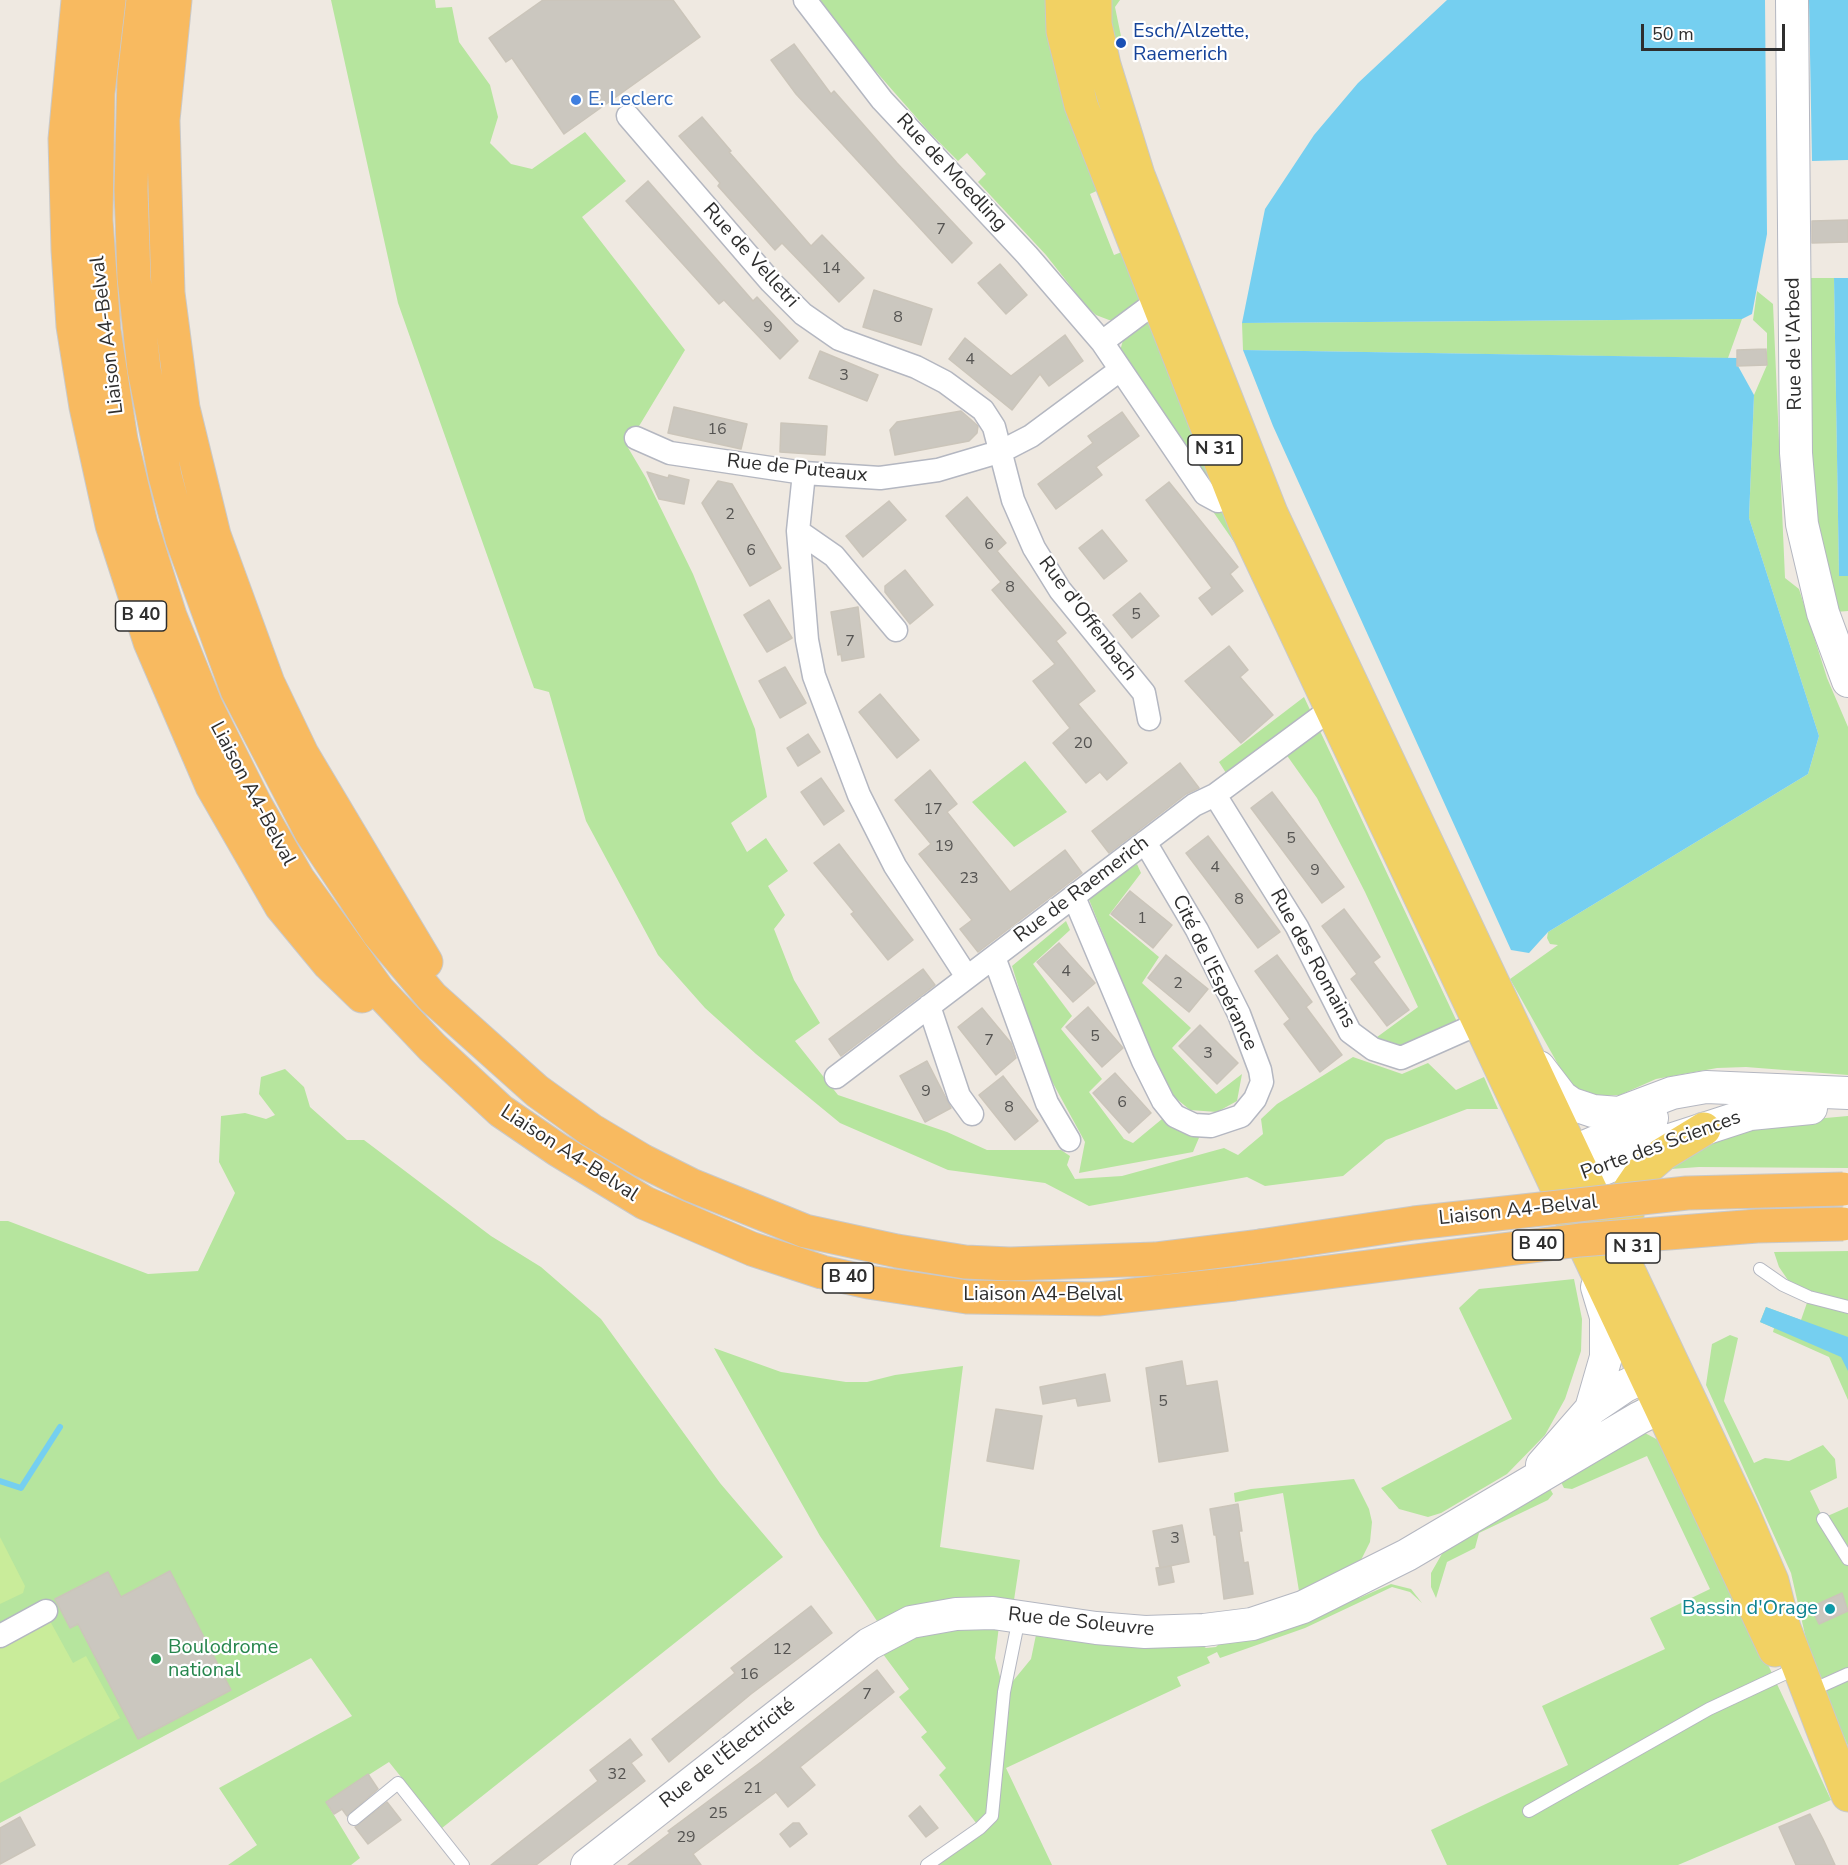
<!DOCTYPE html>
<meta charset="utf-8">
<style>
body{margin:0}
#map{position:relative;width:1848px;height:1865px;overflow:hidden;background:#efe9e1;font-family:"Nunito Sans",sans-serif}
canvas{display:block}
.scale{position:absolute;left:1641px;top:24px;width:144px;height:27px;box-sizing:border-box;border:3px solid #2e2e2e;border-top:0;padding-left:8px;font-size:18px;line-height:21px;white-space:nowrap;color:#2e2e2e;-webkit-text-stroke:4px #fff;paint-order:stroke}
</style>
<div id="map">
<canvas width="1848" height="1865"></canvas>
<div class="scale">50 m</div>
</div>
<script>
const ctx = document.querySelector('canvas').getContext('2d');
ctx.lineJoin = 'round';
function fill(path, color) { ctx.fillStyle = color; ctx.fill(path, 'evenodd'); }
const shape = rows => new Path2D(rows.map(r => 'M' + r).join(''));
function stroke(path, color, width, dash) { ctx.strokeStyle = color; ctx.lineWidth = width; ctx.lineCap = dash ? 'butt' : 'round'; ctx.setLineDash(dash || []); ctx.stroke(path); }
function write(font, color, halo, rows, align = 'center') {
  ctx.font = font + ' "Nunito Sans",sans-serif'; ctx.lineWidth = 4.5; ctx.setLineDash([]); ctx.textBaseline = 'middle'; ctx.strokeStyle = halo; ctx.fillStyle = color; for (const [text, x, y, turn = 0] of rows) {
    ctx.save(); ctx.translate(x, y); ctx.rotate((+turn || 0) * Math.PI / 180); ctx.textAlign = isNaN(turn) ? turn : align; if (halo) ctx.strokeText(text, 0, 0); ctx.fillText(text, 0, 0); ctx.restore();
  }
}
const green = shape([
 [331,0,435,0,436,8,452,7,459,42,490,85,498,117,490,143,511,164,532,169,585,132,626,181,582,217,685,350,627,446,646,478,693,574,755,729,767,797,731,823,747,852,766,838,788,871,768,886,785,915,774,929,794,980,820,1023,795,1041,838,1095,947,1132,987,1150,1061,1150,1070,1156,1067,1165,1075,1179,1122,1176,1224,1148,1238,1155,1263,1134,1261,1119,1277,1104,1353,1057,1402,1074,1428,1063,1456,1090,1484,1077,1498,1109,1467,1109,1386,1140,1343,1176,1265,1186,1247,1177,1089,1206,1045,1183,948,1170,840,1123,756,1054,705,1008,658,955,586,821,549,692,534,688,398,303],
 [819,0,1051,0,1103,188,1090,194,1114,255,1127,250,1141,286,1138,315,1155,321,1242,539,1234,542,1214,513,1218,501,1120,351,1125,333,1122,320,1109,320,1096,315,1086,306,1046,255,978,182,986,174,967,153,958,161,930,133,858,51],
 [1106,0,1120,0,1115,7,1123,46,1113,48],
 [1807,278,1834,278,1839,576,1848,576,1848,611,1835,612,1815,524,1810,454],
 [1757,291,1773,304,1785,578,1799,589,1827,678,1848,727,1848,1075,1746,1067,1717,1068,1656,1079,1620,1095,1600,1096,1576,1088,1564,1075,1510,979,1558,945,1550,944,1547,938,1548,932,1808,774,1819,736,1749,518,1754,395,1767,365,1767,333,1753,320],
 [1742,319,1728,358,1243,350,1242,323],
 [1304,697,1458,1024,1399,1052,1373,1040,1418,1007,1365,892,1317,798,1276,740,1226,773,1219,762],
 [1025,761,1067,812,1014,847,972,802],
 [1137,864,1141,873,1109,915,1159,957,1142,983,1191,1028,1172,1048,1216,1094,1242,1074,1237,1101,1217,1112,1190,1110,1166,1090,1088,897],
 [1066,921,1070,930,1033,964,1072,1016,1061,1029,1102,1079,1089,1092,1124,1139,1133,1143,1162,1119,1201,1133,1193,1152,1079,1173,1085,1142,1042,1063,1012,966],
 [285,1069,304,1087,310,1107,347,1140,364,1140,491,1236,541,1267,601,1319,720,1483,783,1557,442,1828,389,1762,326,1802,360,1858,351,1865,228,1865,257,1845,219,1788,352,1716,311,1658,0,1823,0,1221,8,1221,148,1274,198,1271,235,1193,219,1162,221,1116,245,1113,266,1119,275,1115,259,1094,261,1077],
 [1848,1116,1848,1168,1699,1167,1657,1170,1681,1152,1758,1124],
 [1848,1251,1848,1400,1829,1357,1773,1332,1774,1328,1760,1322,1766,1307,1801,1320,1809,1297,1792,1286,1779,1267,1774,1252],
 [1574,1279,1582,1319,1581,1351,1565,1399,1545,1435,1507,1474,1441,1513,1428,1517,1399,1509,1381,1488,1512,1419,1459,1308,1479,1289],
 [1730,1335,1738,1338,1724,1401,1754,1463,1765,1458,1789,1461,1823,1445,1835,1459,1837,1478,1810,1491,1823,1518,1848,1507,1848,1746,1811,1661,1791,1573,1706,1385,1712,1344],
 [714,1348,781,1372,846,1382,867,1382,895,1375,963,1366,940,1547,1020,1560,1014,1600,951,1599,913,1607,877,1621,820,1536],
 [1645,1433,1658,1440,1669,1452,1831,1800,1678,1865,1447,1865,1431,1830,1568,1765,1542,1706,1665,1649,1650,1618,1710,1589,1647,1456,1572,1489,1564,1488,1560,1480,1629,1437],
 [1354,1479,1369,1509,1372,1522,1370,1542,1361,1560,1299,1591,1283,1493,1235,1502,1234,1493,1251,1489],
 [1549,1487,1553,1494,1548,1500,1479,1533,1475,1548,1447,1562,1436,1598,1431,1587,1431,1573,1443,1552],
 [1391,1584,1411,1589,1422,1603,1410,1592,1392,1587,1305,1628,1220,1658,1217,1652,1207,1657,1210,1663,1177,1677,1181,1686,1006,1768,1052,1865,927,1865,980,1828,939,1775,946,1768,921,1737,927,1732,899,1697,909,1689,880,1650,914,1633,958,1625,999,1626,995,1658,1004,1692,1031,1659,1037,1630,1198,1643,1206,1648,1216,1647,1224,1639,1356,1594,1359,1598]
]);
const pitch = shape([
 [0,1537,25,1586,23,1593,0,1604],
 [50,1621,73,1663,86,1656,120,1718,0,1783,0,1648]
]);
const water = shape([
 [1447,0,1765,0,1767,234,1752,314,1742,319,1242,323,1265,209,1314,135,1358,83],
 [1809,0,1848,0,1848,160,1812,161],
 [1834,278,1848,278,1848,576,1839,576],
 [1243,350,1737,358,1738,366,1754,395,1749,518,1819,736,1808,774,1548,932,1529,953,1511,950,1273,426],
 [1766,1307,1848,1337,1848,1371,1841,1357,1760,1322]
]);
const stream = shape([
 [0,1481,21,1488,60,1427]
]);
const building = shape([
 [543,0,673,0,700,37,564,134,512,58,506,62,489,38,543,0],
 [794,44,831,94,834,91,897,163,972,243,952,263,796,94,771,60,794,44],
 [702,117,731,151,729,152,811,246,822,235,864,278,839,302,782,243,775,250,718,186,720,183,679,136,702,117],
 [648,181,753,301,757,297,798,341,780,359,724,300,719,304,626,201,648,181],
 [1848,220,1848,242,1812,243,1812,221,1848,220],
 [1000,264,1027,295,1006,314,978,283,1000,264],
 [874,290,932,309,921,345,863,327,874,290],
 [1065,335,1083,361,1049,386,1040,374,1012,410,949,359,965,338,1011,376,1065,335],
 [1766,349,1767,365,1737,366,1737,350,1766,349],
 [820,351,878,375,867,401,809,378,820,351],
 [674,407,747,424,741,449,668,433,674,407],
 [961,411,978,426,977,433,969,441,895,455,890,430,897,422,961,411],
 [1122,412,1139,436,1096,467,1102,475,1056,509,1038,484,1093,443,1088,436,1122,412],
 [781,423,827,426,825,455,780,452,781,423],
 [647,472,668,478,669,475,689,480,684,504,659,499,647,472],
 [718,481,732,484,781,568,750,586,702,503,718,481],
 [1169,482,1238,567,1230,574,1243,591,1212,615,1199,598,1212,588,1146,500,1169,482],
 [967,497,1006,543,997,551,1066,633,1056,641,1095,691,1078,704,1127,763,1107,780,1100,772,1086,783,1053,743,1070,728,1033,681,1055,664,992,590,1001,582,946,516,967,497],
 [889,501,906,520,863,557,846,536,889,501],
 [1102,530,1127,561,1104,579,1079,548,1102,530],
 [905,570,933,605,910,624,885,592,885,586,905,570],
 [1140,593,1159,616,1132,638,1113,615,1140,593],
 [769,600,792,638,767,652,744,615,769,600],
 [858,607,864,657,842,661,841,654,838,655,831,612,858,607],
 [1229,646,1248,670,1240,677,1273,715,1241,743,1185,681,1229,646],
 [785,667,806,703,780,718,759,681,785,667],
 [880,694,919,740,897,758,859,712,880,694],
 [808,734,820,752,798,766,787,748,808,734],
 [1180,763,1199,788,1186,794,1109,853,1092,831,1180,763],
 [930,770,957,804,947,812,1010,892,1065,850,1082,873,978,952,960,929,972,920,919,854,931,844,895,800,930,770],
 [821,778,844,811,824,825,801,792,821,778],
 [1272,792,1344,887,1322,903,1251,808,1272,792],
 [1208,836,1280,932,1258,948,1186,853,1208,836],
 [839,844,913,940,888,960,851,914,854,912,814,863,839,844],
 [1130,891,1172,925,1153,948,1111,914,1130,891],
 [1344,909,1380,957,1373,962,1409,1010,1387,1026,1351,979,1357,974,1322,926,1344,909],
 [1059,943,1095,983,1073,1002,1037,962,1059,943],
 [1166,955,1208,989,1189,1012,1148,978,1166,955],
 [1277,955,1312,1002,1306,1007,1342,1055,1320,1072,1284,1024,1290,1019,1255,971,1277,955],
 [923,969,935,985,841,1056,829,1039,923,969],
 [1088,1007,1123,1048,1102,1067,1066,1027,1088,1007],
 [982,1008,1011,1043,1016,1058,996,1075,958,1027,982,1008],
 [1200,1025,1238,1063,1217,1084,1179,1046,1200,1025],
 [927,1061,951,1108,925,1122,900,1076,927,1061],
 [1115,1073,1151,1113,1129,1133,1093,1093,1115,1073],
 [1003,1076,1038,1121,1015,1140,979,1095,1003,1076],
 [1182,1361,1186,1386,1217,1381,1228,1451,1159,1462,1146,1368,1182,1361],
 [1105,1374,1110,1401,1078,1406,1076,1398,1043,1404,1040,1387,1105,1374],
 [996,1409,1042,1416,1033,1469,987,1461,996,1409],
 [1238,1504,1242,1531,1239,1531,1244,1563,1248,1562,1253,1594,1224,1599,1216,1535,1214,1535,1210,1509,1238,1504],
 [1182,1525,1189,1562,1160,1568,1153,1531,1182,1525],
 [1171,1566,1174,1582,1159,1585,1156,1568,1171,1566],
 [170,1571,231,1690,138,1739,78,1624,70,1628,55,1599,108,1572,121,1597,170,1571],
 [1842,1593,1848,1611,1819,1624,1811,1607,1842,1593],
 [811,1606,832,1633,751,1694,669,1762,652,1739,735,1673,731,1668,811,1606],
 [877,1670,894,1692,800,1767,815,1785,808,1791,788,1807,776,1792,693,1854,701,1865,628,1865,670,1833,668,1831,761,1762,877,1670],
 [630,1739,642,1755,631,1763,645,1781,536,1865,491,1865,598,1781,590,1770,630,1739],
 [368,1774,378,1789,347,1816,342,1809,334,1814,326,1802,368,1774],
 [387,1802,401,1820,368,1844,355,1827,387,1802],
 [920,1806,938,1828,926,1837,909,1816,920,1806],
 [1810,1814,1823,1839,1835,1865,1796,1865,1779,1827,1810,1814],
 [20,1817,35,1845,0,1864,0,1828,20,1817],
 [793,1823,799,1823,807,1834,790,1847,780,1834,793,1823]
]);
const service = shape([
 [1760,1269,1783,1285,1809,1297,1848,1307],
 [1823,1519,1848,1559],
 [1810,1691,1848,1674],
 [1529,1811,1709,1709,1786,1673],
 [354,1819,398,1783,463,1865],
 [927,1865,980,1828,992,1816,1004,1692,1019,1618]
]);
const minor = shape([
 [805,0,882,100,1027,255,1102,342],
 [628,116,771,282,803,314,839,339,916,367,945,382,983,410,994,427,1013,500,1034,548,1060,590,1144,693,1149,719],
 [1157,301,1102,342,1205,494,1218,501,1233,496],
 [636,438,670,453,804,473,880,478,938,470,1002,451,1031,436,1120,370],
 [804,473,798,531,807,640,814,676,859,795,895,866,967,977],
 [798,531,834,556,896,630],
 [1215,795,1297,927,1350,1032,1373,1049,1401,1058,1480,1023],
 [1074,897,1143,1061,1163,1101,1175,1116,1194,1125,1211,1126,1241,1116,1255,1099,1262,1082,1260,1070,1239,1014,1197,930,1145,842],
 [994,957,1047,1103,1069,1140],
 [929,1006,959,1096,972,1114],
 [836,1077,1194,805,1215,795,1331,709],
 [0,1636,46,1611]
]);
const secondary = shape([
 [1792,0,1796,453,1802,524,1823,613,1848,681],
 [1539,1067,1562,1097,1572,1104,1593,1111,1619,1113,1672,1093,1706,1087,1848,1093],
 [1549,1162,1652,1118],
 [1562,1170,1575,1179,1584,1178,1664,1142,1704,1129,1750,1114,1811,1108],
 [1591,1409,1606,1357,1606,1317,1597,1287],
 [1542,1465,1591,1409,1625,1386,1646,1376],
 [587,1865,869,1644,911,1622,956,1614,993,1613,1096,1628,1145,1632,1204,1630,1252,1624,1303,1607,1407,1555,1639,1418,1661,1407]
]);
const primary = shape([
 [1062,0,1063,31,1081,105,1247,529,1775,1650],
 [1095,0,1095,24,1104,65,1138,175,1271,513,1743,1513,1772,1581,1784,1628,1848,1795],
 [1627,1225,1627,1205,1630,1189,1641,1173,1663,1154,1704,1129]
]);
const trunk = shape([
 [78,0,65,139,68,250,73,326,86,407,112,525,150,642,212,786,281,906,329,964,362,996],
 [109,0,98,93,96,220,104,330,121,440,141,524,170,616,206,706,255,804,298,879,378,990,432,1047,501,1111,558,1150,645,1203,752,1249,822,1272,868,1282,967,1297,1098,1299,1234,1284],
 [143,0,134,78,131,190,134,278,144,369,165,476,182,539,237,690,311,832,379,934,432,997,537,1091,591,1130,643,1161,691,1185,805,1231,897,1251,965,1262,1010,1264,1155,1259,1260,1246],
 [175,0,163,120,168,293,183,408,214,535,268,683,302,754,426,962]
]);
const trunkBridge = shape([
 [1260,1246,1414,1223,1687,1193,1843,1189],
 [1234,1284,1580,1240,1757,1226,1843,1224]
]);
const markers = [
 [1121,43,6,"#1a4fb4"],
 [576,100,6,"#3f7fe0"],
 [1830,1609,6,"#0f9aa8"],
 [156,1659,6,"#2e9e5b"]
];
const numberNames = [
 ["7",941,230],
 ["14",831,269],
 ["8",898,318],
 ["9",768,328],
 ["4",970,360],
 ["3",844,376],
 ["16",717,430],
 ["2",730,515],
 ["6",989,545],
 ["6",751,551],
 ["8",1010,588],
 ["5",1136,615],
 ["7",850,642],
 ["20",1083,744],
 ["17",933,810],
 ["5",1291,839],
 ["19",944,847],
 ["4",1215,868],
 ["9",1315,871],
 ["23",969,879],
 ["8",1239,900],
 ["1",1142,919],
 ["4",1066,972],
 ["2",1178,984],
 ["5",1095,1037],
 ["7",989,1041],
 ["3",1208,1054],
 ["9",926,1092],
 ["6",1122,1103],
 ["8",1009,1108],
 ["5",1163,1402],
 ["3",1175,1539],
 ["12",782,1650],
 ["16",749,1675],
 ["7",867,1695],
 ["32",617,1775],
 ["21",753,1789],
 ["25",718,1814],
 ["29",686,1838]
];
const shields = [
 [1215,450,54],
 [141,616,51],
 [1538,1245,51],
 [1633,1248,54],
 [848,1278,51]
];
const shieldNames = [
 ["N 31",1215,450],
 ["B 40",141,616],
 ["B 40",1538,1245],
 ["N 31",1633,1248],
 ["B 40",848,1278]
];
const transitNames = [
 ["Esch/Alzette,",1133,32],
 ["Raemerich",1133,55]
];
const shopNames = [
 ["E. Leclerc",588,100]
];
const streetNames = [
 ["Rue de Moedling",951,173,47],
 ["Rue de Velletri",750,256,48],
 ["Liaison A4-Belval",108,335,-97],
 ["Rue de l'Arbed",1795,344,-91],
 ["Rue de Puteaux",797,469,6],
 ["Rue d'Offenbach",1087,619,53],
 ["Liaison A4-Belval",252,794,62],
 ["Rue de Raemerich",1082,890,-37],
 ["Rue des Romains",1312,959,61],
 ["Cité de l'Espérance",1214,973,64],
 ["Porte des Sciences",1661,1146,-20],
 ["Liaison A4-Belval",569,1154,33],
 ["Liaison A4-Belval",1518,1211,-6],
 ["Liaison A4-Belval",1043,1295],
 ["Rue de Soleuvre",1081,1623,6],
 ["Rue de l'Électricité",728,1754,-38]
];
const cultureNames = [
 ["Bassin d'Orage",1818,1609]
];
const leisureNames = [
 ["Boulodrome",168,1648],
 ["national",168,1671]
];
fill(green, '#b6e59e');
fill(pitch, '#c9ec9a');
fill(water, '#75cff0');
stroke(stream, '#75cff0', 6);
fill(building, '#cbc7bf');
stroke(building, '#cbc5ba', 1.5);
stroke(service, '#b4b7c1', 14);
stroke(minor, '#b4b7c1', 25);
stroke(secondary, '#b4b7c1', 34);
stroke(primary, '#c9c9c9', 35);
stroke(trunk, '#c9c9c9', 35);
stroke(service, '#fff', 12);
stroke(minor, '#fff', 22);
stroke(secondary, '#fff', 32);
stroke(primary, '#f2d163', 33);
stroke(trunk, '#f8ba60', 33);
stroke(trunkBridge, '#c9c9c9', 35, []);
stroke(trunkBridge, '#f8ba60', 33);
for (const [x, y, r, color] of markers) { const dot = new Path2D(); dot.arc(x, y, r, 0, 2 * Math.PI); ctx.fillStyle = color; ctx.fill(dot); stroke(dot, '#fff', 2); }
write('16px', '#555452', null, numberNames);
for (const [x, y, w] of shields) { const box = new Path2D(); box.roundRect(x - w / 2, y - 15, w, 30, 4.5); ctx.fillStyle = '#fff'; ctx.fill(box); stroke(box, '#2e2e2e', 1.5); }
write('bold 18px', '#2e2e2e', null, shieldNames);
write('20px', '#164399', '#fff', transitNames, 'left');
write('20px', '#366cbe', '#fff', shopNames, 'left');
write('20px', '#2e2e2e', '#fff', streetNames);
write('20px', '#0d838f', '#fff', cultureNames, 'right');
write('20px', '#27864d', '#fff', leisureNames, 'left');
</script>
